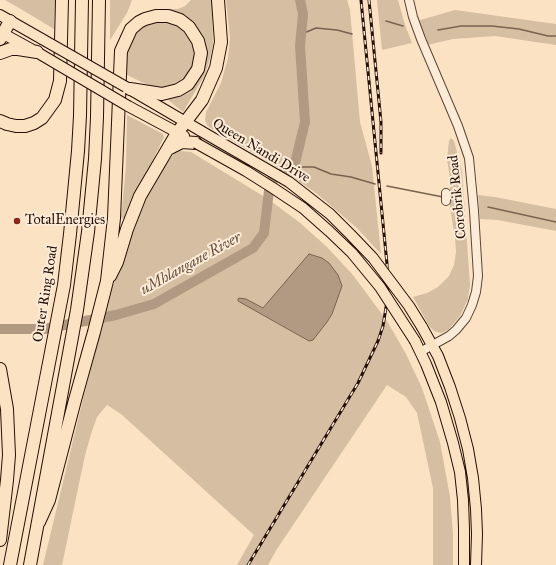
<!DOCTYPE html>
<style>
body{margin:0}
canvas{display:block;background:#fae2c2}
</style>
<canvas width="556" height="565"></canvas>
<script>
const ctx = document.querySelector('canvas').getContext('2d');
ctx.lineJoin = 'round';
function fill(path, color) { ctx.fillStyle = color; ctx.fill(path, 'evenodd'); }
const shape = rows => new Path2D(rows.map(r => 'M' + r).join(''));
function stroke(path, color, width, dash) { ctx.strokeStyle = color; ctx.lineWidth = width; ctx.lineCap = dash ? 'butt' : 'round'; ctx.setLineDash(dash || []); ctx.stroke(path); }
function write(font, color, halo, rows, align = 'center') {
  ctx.font = font + ' "IM FELL Great Primer",serif'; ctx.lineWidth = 4; ctx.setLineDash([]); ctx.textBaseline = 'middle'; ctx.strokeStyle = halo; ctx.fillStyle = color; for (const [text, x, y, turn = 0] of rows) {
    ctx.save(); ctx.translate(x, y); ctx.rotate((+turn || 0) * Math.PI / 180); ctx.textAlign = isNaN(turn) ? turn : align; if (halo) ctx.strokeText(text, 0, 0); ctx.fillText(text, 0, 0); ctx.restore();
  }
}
const green = shape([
 [5,0,55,0,54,29,19,8],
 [110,0,132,0,127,13,110,40],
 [191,0,212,0,213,44,210,59,205,75,183,112,167,99,179,96,194,86,201,76,206,59,201,35,148,13,156,9,178,9,185,6],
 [226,0,347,0,350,10,360,122,372,166,381,254,357,228,316,193,287,173,209,127,207,125,205,120,206,112,221,83,228,58,230,38],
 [377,0,398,0,405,25,412,43,382,50],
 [455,10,556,24,556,45,495,36,453,39,427,45,417,21],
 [160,20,175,24,184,29,192,41,195,56,193,66,185,79,172,87,156,89,127,75,127,52,131,38,141,26],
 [127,115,163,134,164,137,124,219,121,218,126,167],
 [451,138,454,141,462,171,470,285,468,299,460,316,448,330,441,333,434,331,429,326,413,297,427,293,438,287,449,276,454,265,456,252,455,239,450,206,450,178,447,159,449,141],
 [180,151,191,152,268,199,299,222,327,247,353,275,387,321,406,354,422,388,440,442,450,497,453,534,453,565,433,565,433,488,417,413,406,397,387,385,277,549,268,565,237,565,254,535,121,414,107,405,97,417,92,431,85,455,62,565,43,565,84,395,113,286,142,204,167,162,175,153],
 [342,286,332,314,327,322,309,341,238,301,246,299,263,308],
 [478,195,495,197,556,209,556,231,498,220,480,219]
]);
const water = shape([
 [309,254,322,258,329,263,338,275,342,286,332,314,327,322,313,340,309,341,238,301,238,299,239,298,246,299,263,308,309,254]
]);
const stream = shape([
 [386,21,403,26],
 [438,30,461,26,492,26,519,29,548,36,556,36],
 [300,43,304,33,316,28,337,30,352,34],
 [294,167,314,167,331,174,351,177,375,184],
 [387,186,443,197],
 [449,198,457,199],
 [488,207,556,222]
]);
const river = shape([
 [0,329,44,329,116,315,154,304,253,248,264,233,270,182,282,173,294,167,305,122,300,46,303,14,300,0]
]);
const minor = shape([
 [409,0,413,17,421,39,458,126,469,158,474,211,478,276,476,292,472,305,466,318,456,330,449,336,420,352],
 [446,201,446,193]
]);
const major = shape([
 [0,15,42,39],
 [0,32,31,49],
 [131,90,201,131],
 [128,106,184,136],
 [422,327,438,356,450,387,460,418,468,449,473,478,476,509,477,534,476,565],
 [415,341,426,364,441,402,453,443,460,472,463,500,464,529,464,565]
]);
const highway = shape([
 [0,39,10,21],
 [0,53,11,49,18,49,37,52],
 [0,121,7,124,16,126,25,126,34,123,42,118,55,100,60,81,62,0],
 [168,149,182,142,196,143],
 [110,276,117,262,127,229,140,196,177,133,202,100,216,68,221,42,218,0],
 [0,369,7,409,9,455,7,480,0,540],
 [39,522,49,500,75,400,94,332,107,281,114,218,121,51,131,29,139,22,145,19,156,16,168,16,180,20,189,27,198,41,201,53,198,69,188,84,178,90,162,94,130,89],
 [10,565,64,285,70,234,78,151,80,116,82,0],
 [30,565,77,310,88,232,95,159,97,117,99,0]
]);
const rail = shape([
 [369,0,381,122,381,153],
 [248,565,358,383,378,341,383,326,388,295,387,264,361,0]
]);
const majorBridge = shape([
 [42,39,126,87],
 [40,54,128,106],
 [201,131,289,182,330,214,351,235,373,258,409,306,422,327],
 [196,143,246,171,273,188,303,208,329,231,352,253,380,287,415,341]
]);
const markers = [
 [17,221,4,"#8f2418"]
];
const streetNames = [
 ["Queen Nandi Drive",261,151,31],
 ["Corobrik Road",458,197,-96],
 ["Outer Ring Road",46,294,-81]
];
const poiNames = [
 ["TotalEnergies",25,221]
];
const waterNames = [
 ["uMhlangane River",191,264,-29]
];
fill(green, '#d6bea2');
fill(water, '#b29a82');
stroke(water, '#7a6250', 1);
stroke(stream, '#7a6250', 1.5);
stroke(river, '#b29a82', 10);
stroke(minor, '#5b4435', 10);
stroke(major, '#260f06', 12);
stroke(highway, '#260f06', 14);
stroke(minor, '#fcecd7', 8);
stroke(major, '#fae2c2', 10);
stroke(highway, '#fae2c2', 12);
stroke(rail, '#260f06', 3);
stroke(rail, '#fcecd7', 1.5, [4.5]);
stroke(majorBridge, '#260f06', 12, []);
stroke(majorBridge, '#fae2c2', 10);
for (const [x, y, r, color] of markers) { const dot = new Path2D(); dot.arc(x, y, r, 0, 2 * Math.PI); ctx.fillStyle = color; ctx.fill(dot); stroke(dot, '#fcecd7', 1.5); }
write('14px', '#260f06', '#fcecd7', streetNames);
write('14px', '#260f06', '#fcecd7', poiNames, 'left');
write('italic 15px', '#654e3e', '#fcecd7', waterNames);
</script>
